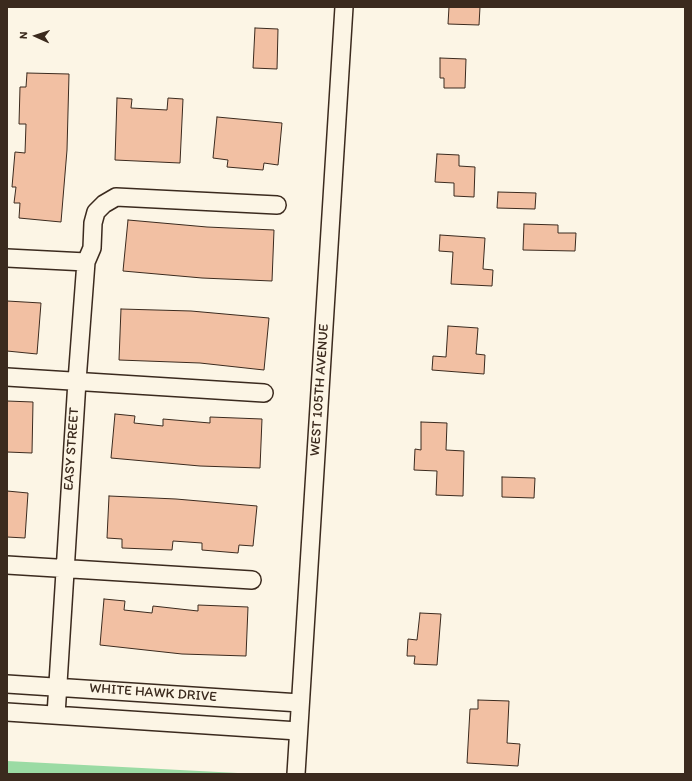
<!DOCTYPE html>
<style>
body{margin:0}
#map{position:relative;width:692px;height:781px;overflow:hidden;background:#fcf5e5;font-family:Itim,sans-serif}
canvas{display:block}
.frame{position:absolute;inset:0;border:8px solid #3b2a1e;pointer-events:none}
.north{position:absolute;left:16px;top:16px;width:40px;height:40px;-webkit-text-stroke:3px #fcf5e5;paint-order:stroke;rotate:273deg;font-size:11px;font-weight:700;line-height:16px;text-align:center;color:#3b2a1e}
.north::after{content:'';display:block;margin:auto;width:14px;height:18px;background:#3b2a1e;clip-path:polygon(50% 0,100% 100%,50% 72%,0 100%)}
</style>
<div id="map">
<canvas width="692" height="781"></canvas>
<div class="frame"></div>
<div class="north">N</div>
</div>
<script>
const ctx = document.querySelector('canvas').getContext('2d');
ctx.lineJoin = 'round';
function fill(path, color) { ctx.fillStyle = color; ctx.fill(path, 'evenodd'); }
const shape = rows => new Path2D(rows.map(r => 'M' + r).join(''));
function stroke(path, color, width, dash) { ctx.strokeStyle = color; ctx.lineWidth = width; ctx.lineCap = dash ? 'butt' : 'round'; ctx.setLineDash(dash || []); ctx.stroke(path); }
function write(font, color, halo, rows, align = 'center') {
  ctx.font = font + ' Itim,sans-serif'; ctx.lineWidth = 3; ctx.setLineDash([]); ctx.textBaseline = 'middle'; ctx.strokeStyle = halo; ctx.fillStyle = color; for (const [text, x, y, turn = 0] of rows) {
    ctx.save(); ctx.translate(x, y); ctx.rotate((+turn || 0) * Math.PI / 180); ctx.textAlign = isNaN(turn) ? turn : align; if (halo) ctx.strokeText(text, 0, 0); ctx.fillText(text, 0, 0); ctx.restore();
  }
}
const green = shape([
 [7,761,257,774,7,774]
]);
const building = shape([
 [449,7,480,7,479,25,448,24,449,7],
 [255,28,278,29,277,69,253,68,255,28],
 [440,58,466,59,465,88,444,88,444,78,440,78,440,58],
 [27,73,69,74,67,150,61,222,19,218,20,203,14,203,16,187,12,187,15,152,25,153,26,124,19,124,20,87,26,87,27,73],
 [117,98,132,99,131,108,167,110,168,98,183,99,180,163,115,160,117,98],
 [217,117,282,123,278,165,264,163,263,170,227,167,228,160,213,158,217,117],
 [437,154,459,155,459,166,475,167,474,197,454,196,454,183,435,182,437,154],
 [498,192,536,193,535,209,497,208,498,192],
 [128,220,207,227,274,230,272,281,202,278,123,271,128,220],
 [524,224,558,225,558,233,576,233,575,251,523,250,524,224],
 [440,235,485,238,483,269,493,270,492,286,451,284,453,252,439,251,440,235],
 [7,301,41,303,37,354,7,351,7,301],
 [121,309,191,311,269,318,264,370,200,363,119,360,121,309],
 [448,326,478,328,476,354,485,355,484,374,432,370,433,356,446,357,448,326],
 [7,401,33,402,32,453,7,452,7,401],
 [115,414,135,416,134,423,163,426,163,419,210,423,210,417,262,419,260,468,200,466,111,458,115,414],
 [421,422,447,423,446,450,464,451,463,496,436,495,437,471,414,470,415,449,421,450,421,422],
 [502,477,535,478,534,498,502,497,502,477],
 [7,491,28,493,25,538,7,537,7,491],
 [109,496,176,499,257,506,253,546,239,545,238,553,202,550,202,543,173,541,172,550,122,548,122,539,107,538,109,496],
 [104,599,125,601,124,610,152,613,153,606,198,611,198,605,248,607,246,656,182,654,100,645,104,599],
 [420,613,441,614,437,665,414,664,415,656,407,656,408,639,417,640,420,613],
 [478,700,509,701,507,743,520,744,518,766,467,763,470,709,478,709,478,700]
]);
const minor = shape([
 [7,258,86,262],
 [7,377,264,393],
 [7,565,252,580],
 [7,684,300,703],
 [7,712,298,731],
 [56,715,77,381,86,262,92,248,93,223,96,212,104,204,116,197,277,205],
 [296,774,344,7]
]);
const streetNames = [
 ["WEST 105TH AVENUE",320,390,-86],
 ["EASY STREET",72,449,-86],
 ["WHITE HAWK DRIVE",153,693,4]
];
fill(green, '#9bdba4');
fill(building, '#f2c0a3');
stroke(building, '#3b2a1e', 1);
stroke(minor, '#3b2a1e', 20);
stroke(minor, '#fcf5e5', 17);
write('14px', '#3b2a1e', '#fcf5e5', streetNames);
</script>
